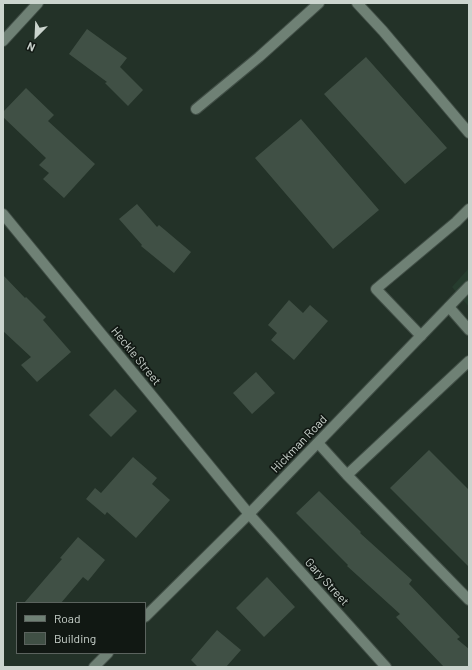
<!DOCTYPE html>
<style>
body{margin:0}
#map{position:relative;width:472px;height:670px;overflow:hidden;background:#233228;font-family:Barlow,sans-serif}
canvas{display:block}
.frame{position:absolute;inset:0;border:4px solid #cbd4ce;pointer-events:none}
.legend{position:absolute;left:16px;top:602px;width:130px;height:52px;box-sizing:border-box;background:#111813;border:1px solid #5b635e;margin:0;padding:5px 7px;list-style:none;font-size:12px;color:#cbd4ce}
.legend li{display:flex;align-items:center;gap:8px;height:20px}
.legend b{width:20px;border:1px solid #5b635e}
.north{position:absolute;left:16px;top:16px;width:40px;height:40px;-webkit-text-stroke:3px #111813;paint-order:stroke;rotate:204deg;font-size:11px;font-weight:700;line-height:16px;text-align:center;color:#cbd4ce}
.north::after{content:'';display:block;margin:auto;width:14px;height:18px;background:#cbd4ce;clip-path:polygon(50% 0,100% 100%,50% 72%,0 100%)}
</style>
<div id="map">
<canvas width="472" height="670"></canvas>
<div class="frame"></div>
<ul class="legend">
<li><b style="height:5px;background:#6f8175"></b>Road</li>
<li><b style="height:11px;background:#405045"></b>Building</li>
</ul>
<div class="north">N</div>
</div>
<script>
const ctx = document.querySelector('canvas').getContext('2d');
ctx.lineJoin = 'round';
function fill(path, color) { ctx.fillStyle = color; ctx.fill(path, 'evenodd'); }
const shape = rows => new Path2D(rows.map(r => 'M' + r).join(''));
function stroke(path, color, width, dash) { ctx.strokeStyle = color; ctx.lineWidth = width; ctx.lineCap = dash ? 'butt' : 'round'; ctx.setLineDash(dash || []); ctx.stroke(path); }
function write(font, color, halo, rows, align = 'center') {
  ctx.font = font + ' Barlow,sans-serif'; ctx.lineWidth = 3.5; ctx.setLineDash([]); ctx.textBaseline = 'middle'; ctx.strokeStyle = halo; ctx.fillStyle = color; for (const [text, x, y, turn = 0] of rows) {
    ctx.save(); ctx.translate(x, y); ctx.rotate((+turn || 0) * Math.PI / 180); ctx.textAlign = isNaN(turn) ? turn : align; if (halo) ctx.strokeText(text, 0, 0); ctx.fillText(text, 0, 0); ctx.restore();
  }
}
const built = shape([
 [469,268,469,307,452,287]
]);
const building = shape([
 [87,29,127,58,120,67,143,90,128,106,105,83,107,82,69,54],
 [366,57,447,148,405,184,324,94],
 [26,88,54,115,48,121,95,164,64,198,43,179,49,173,39,165,46,158,3,117,3,112],
 [301,119,379,210,333,249,255,158],
 [137,204,157,227,159,225,191,252,174,273,141,246,142,245,119,219],
 [3,275,25,298,26,297,46,317,43,320,71,352,37,382,21,365,31,357,3,331],
 [289,300,303,313,310,305,328,321,294,360,271,340,277,333,268,325],
 [256,372,275,393,252,414,233,393],
 [115,389,137,411,111,437,89,415],
 [429,450,469,490,469,567,390,488],
 [133,457,157,478,152,484,170,500,136,538,107,512,105,515,86,499,95,488,101,493],
 [319,491,361,532,360,533,412,580,409,584,460,637,457,639,469,649,469,667,444,667,396,617,400,614,347,566,348,565,296,513],
 [78,537,105,560,88,581,83,577,61,603,24,603,62,559,60,558],
 [267,577,295,607,264,637,236,608],
 [217,630,241,650,226,667,198,667,191,660]
]);
const service = shape([
 [357,3,383,31,469,133],
 [196,109,259,57,319,3],
 [449,307,469,330],
 [421,336,376,289,456,222,469,209],
 [318,443,347,475,469,600],
 [347,475,469,361]
]);
const minor = shape([
 [3,41,38,3],
 [3,214,249,514,386,667],
 [145,617,249,514,469,286],
 [94,667,108,653]
]);
const streetNames = [
 ["Heckle Street",136,356,51],
 ["Hickman Road",299,444,-46],
 ["Gary Street",327,582,48]
];
fill(built, '#263c2e');
fill(building, '#405045');
stroke(service, '#414e46', 12);
stroke(minor, '#414e46', 12);
stroke(service, '#6f8175', 10);
stroke(minor, '#6f8175', 10);
write('12px', '#cbd4ce', '#111813', streetNames);
</script>
